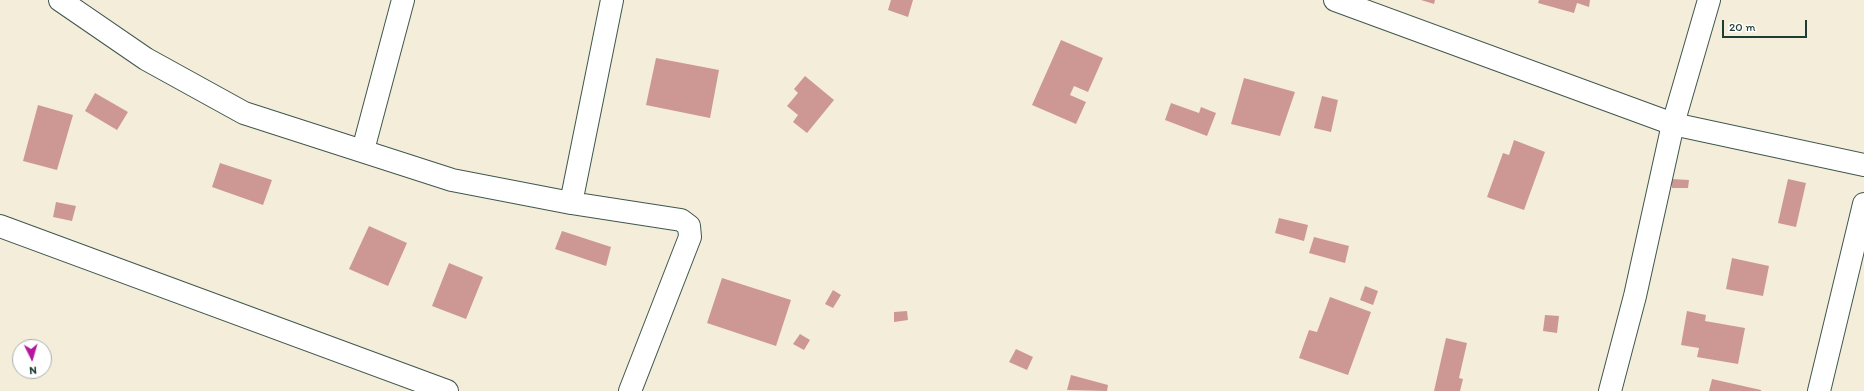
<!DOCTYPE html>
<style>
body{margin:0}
#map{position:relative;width:1864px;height:391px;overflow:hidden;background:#f4edda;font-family:Itim,sans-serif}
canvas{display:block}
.north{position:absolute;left:12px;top:339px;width:40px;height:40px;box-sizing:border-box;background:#fff;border:1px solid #a5b1ae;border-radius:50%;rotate:175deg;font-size:11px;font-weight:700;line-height:16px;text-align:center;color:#1f3d34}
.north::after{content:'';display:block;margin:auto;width:14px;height:18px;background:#b5179e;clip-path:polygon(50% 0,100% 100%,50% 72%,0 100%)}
.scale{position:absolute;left:1722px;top:20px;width:85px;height:18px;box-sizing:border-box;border:2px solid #1f3d34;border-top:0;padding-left:5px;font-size:12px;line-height:14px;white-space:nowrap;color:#1f3d34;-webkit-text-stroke:3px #fff;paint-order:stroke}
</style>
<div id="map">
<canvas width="1864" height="391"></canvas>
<div class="north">N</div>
<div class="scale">20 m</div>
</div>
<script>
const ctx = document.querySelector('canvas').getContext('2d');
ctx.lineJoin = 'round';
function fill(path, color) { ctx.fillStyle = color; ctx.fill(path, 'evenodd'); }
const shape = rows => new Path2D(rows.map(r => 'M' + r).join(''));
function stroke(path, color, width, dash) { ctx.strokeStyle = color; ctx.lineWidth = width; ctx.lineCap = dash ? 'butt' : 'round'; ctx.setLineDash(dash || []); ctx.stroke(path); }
const building = shape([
 [891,0,913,0,908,17,888,10],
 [1421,0,1435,0,1434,4],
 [1539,0,1590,0,1589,7,1577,3,1574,13,1538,3],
 [1061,40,1103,58,1088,92,1074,86,1070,95,1086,102,1076,124,1032,105],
 [656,58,719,70,710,118,646,105],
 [805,76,834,100,807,133,793,122,798,115,787,106,798,93,794,89],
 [1244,78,1295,92,1280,136,1231,124],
 [95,93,128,112,117,130,85,111],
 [1322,96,1338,100,1331,132,1314,128],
 [1171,103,1199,113,1201,107,1216,113,1207,136,1165,120],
 [38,105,73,115,57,170,23,161],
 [1514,140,1545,152,1524,210,1487,197,1503,153,1509,155],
 [220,163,272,180,263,205,212,187],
 [1672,179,1689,180,1688,188,1672,188],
 [1788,179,1806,183,1796,227,1778,223],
 [56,202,76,206,72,221,53,217],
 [1279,218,1308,225,1304,241,1275,233],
 [369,226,407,243,388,286,349,269],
 [562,231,611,247,606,266,555,249],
 [1314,237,1349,246,1345,263,1309,253],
 [1732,258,1769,266,1763,296,1726,289],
 [449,263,483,277,466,319,432,306],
 [722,278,791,300,776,346,707,323],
 [1365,286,1378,291,1373,305,1360,300],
 [833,290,841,295,833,308,825,304],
 [1330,297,1371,312,1348,375,1299,358,1309,330,1317,332],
 [907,311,908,320,894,322,894,312],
 [1687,311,1706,315,1705,321,1745,328,1738,364,1697,357,1699,348,1681,345],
 [1545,315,1559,316,1557,333,1543,331],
 [800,334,810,340,804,350,793,344],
 [1446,338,1467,343,1459,378,1463,379,1460,391,1434,391],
 [1016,349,1033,357,1027,370,1009,362],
 [1071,375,1108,385,1107,391,1067,390],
 [1712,379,1761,390,1761,391,1709,391]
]);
const street = shape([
 [60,0,146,59,244,113,452,180,571,203,681,220,689,226,690,237,630,391],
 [1335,0,1673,124,1864,165],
 [363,150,403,0],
 [571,203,612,0],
 [0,226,447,391],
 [1610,391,1635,296,1673,124,1709,0],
 [1819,391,1864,204]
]);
fill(building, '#cd9893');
stroke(street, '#3f574d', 24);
stroke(street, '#fff', 22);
</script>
